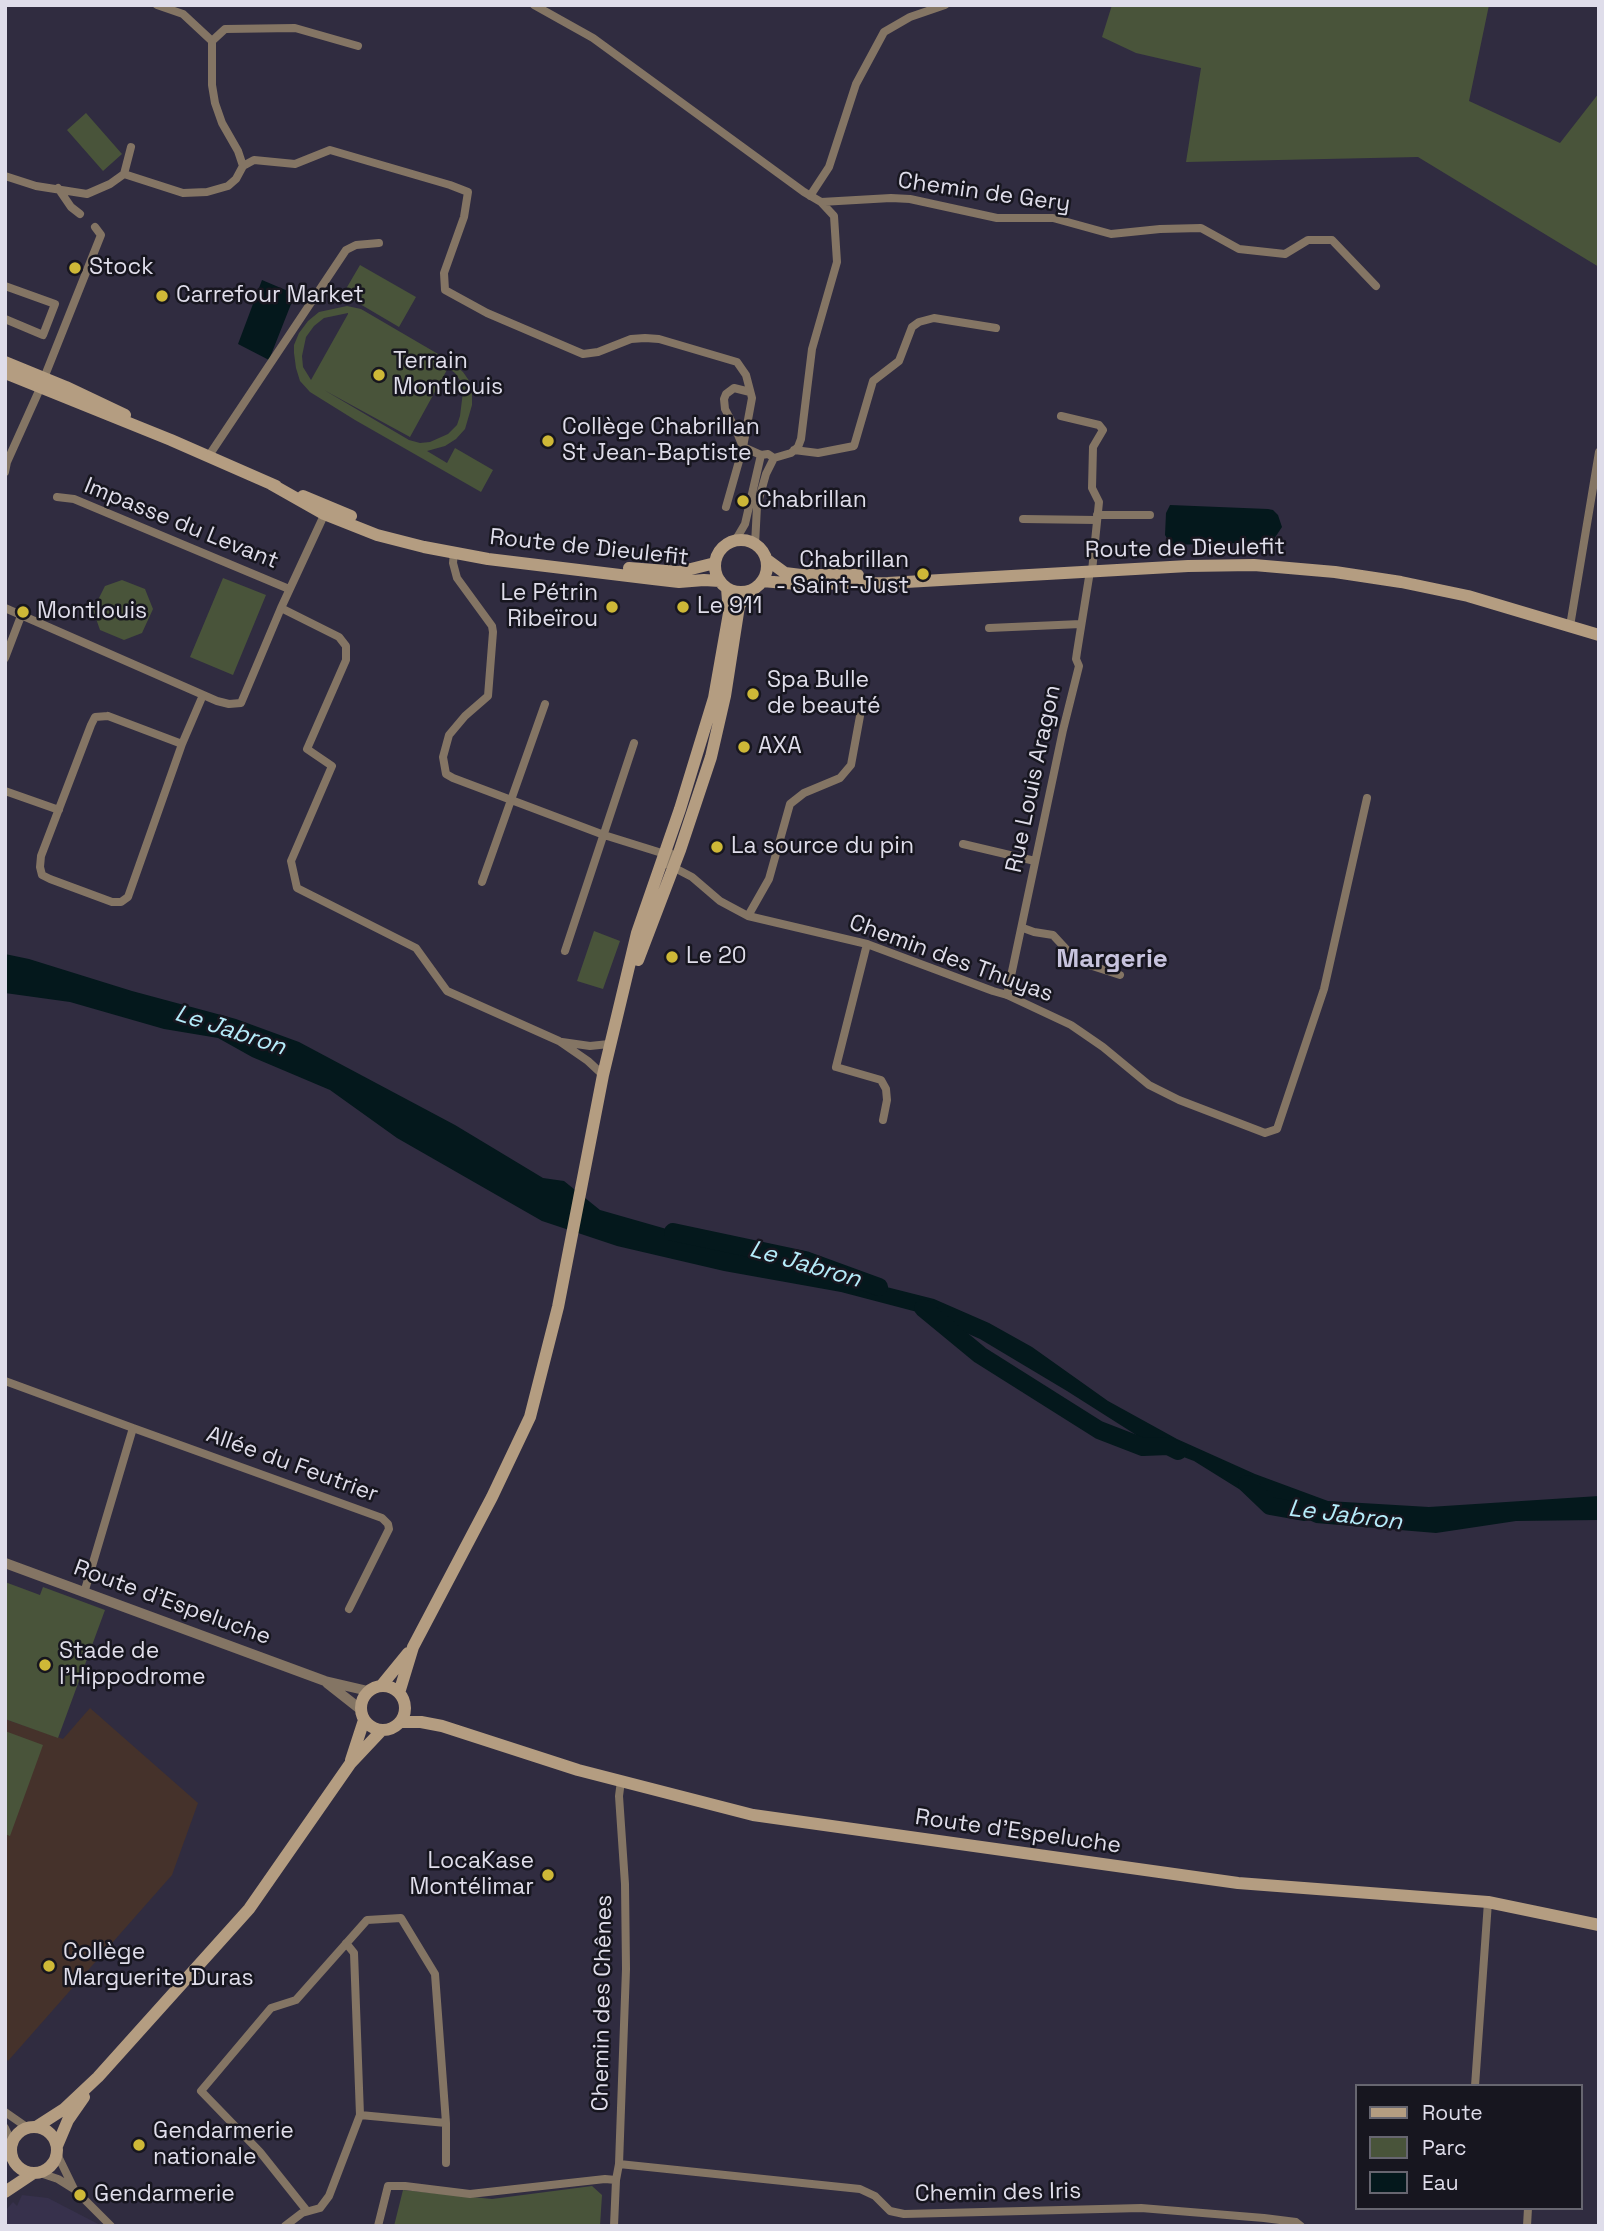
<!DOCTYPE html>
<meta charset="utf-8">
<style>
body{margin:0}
#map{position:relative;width:1604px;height:2231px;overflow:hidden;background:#302c40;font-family:"Space Grotesk",sans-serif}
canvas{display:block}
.frame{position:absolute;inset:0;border:7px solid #dfddea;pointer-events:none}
.legend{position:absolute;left:1355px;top:2084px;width:228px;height:126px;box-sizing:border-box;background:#17161f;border:2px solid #676670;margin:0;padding:9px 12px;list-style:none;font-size:21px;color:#dfddea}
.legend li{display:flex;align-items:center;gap:14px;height:35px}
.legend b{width:35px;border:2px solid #676670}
</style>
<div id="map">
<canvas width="1604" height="2231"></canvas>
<div class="frame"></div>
<ul class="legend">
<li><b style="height:9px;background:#b49d81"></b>Route</li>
<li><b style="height:19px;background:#49543a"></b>Parc</li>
<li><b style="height:19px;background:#04181c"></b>Eau</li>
</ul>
</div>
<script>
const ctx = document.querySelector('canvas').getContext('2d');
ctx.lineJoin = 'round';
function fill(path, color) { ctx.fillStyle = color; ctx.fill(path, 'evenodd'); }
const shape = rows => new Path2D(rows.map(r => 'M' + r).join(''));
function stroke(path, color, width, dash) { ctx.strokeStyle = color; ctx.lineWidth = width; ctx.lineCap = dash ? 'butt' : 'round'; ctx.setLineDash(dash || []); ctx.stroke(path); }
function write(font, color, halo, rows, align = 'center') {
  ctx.font = font + ' "Space Grotesk",sans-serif'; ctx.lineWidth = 5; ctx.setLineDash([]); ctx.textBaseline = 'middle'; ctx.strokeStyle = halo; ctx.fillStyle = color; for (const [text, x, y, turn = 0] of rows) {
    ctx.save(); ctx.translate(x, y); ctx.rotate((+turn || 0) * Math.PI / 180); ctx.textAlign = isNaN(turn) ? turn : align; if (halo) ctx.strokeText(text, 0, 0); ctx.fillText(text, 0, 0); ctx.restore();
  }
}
const built = shape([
 [22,2195,48,2198,102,2226,5,2226,5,2211,13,2202,17,2206]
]);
const education = shape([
 [90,1708,198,1803,172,1875,8,2061,5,2057,5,1719,63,1739]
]);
const green = shape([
 [1112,5,1489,5,1469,101,1560,143,1599,93,1599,267,1418,157,1186,162,1201,68,1136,53,1102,37],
 [86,113,122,154,103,171,67,130],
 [360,265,416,297,399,327,343,294],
 [347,306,361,309,450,361,463,372,470,382,472,393,472,405,465,429,456,439,445,446,427,451,447,463,455,448,493,470,481,492,355,420,310,392,300,381,296,368,294,353,294,345,299,333,308,321,319,312],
 [348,313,348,314,311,380,303,367,302,356,306,337,314,326,324,318],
 [448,368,455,373,461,382,463,392,460,416,457,425,448,434,430,442,420,443,409,440,324,390,410,437],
 [223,578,266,595,233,675,190,657],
 [122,580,145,589,153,609,142,633,124,640,100,630,93,610,105,586],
 [594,931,620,941,603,989,577,981],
 [5,1582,40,1595,43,1587,105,1610,58,1738,5,1719],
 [5,1731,43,1745,10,1836,5,1834],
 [592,2186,602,2195,600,2226,394,2226,403,2190,492,2199]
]);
const water = shape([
 [262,280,295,294,269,360,238,344],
 [1170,505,1268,509,1273,510,1278,515,1282,527,1272,542,1171,545,1165,535,1166,513],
 [5,954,29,959,132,991,236,1019,299,1042,455,1125,543,1178,564,1181,600,1210,740,1250,934,1299,989,1323,1032,1347,1108,1401,1177,1439,1255,1474,1328,1501,1429,1507,1599,1496,1599,1520,1516,1521,1436,1533,1316,1523,1247,1494,1194,1461,1152,1445,1067,1391,980,1339,921,1313,841,1292,724,1271,617,1246,542,1221,397,1138,330,1090,252,1057,218,1038,164,1029,70,1002,5,993]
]);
const river = shape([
 [673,1232,805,1260,879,1287],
 [923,1308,980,1355,1099,1430,1143,1447,1168,1446,1178,1451],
 [1247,1484,1270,1506,1304,1512]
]);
const minor = shape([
 [534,5,593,38,804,192,821,202,891,198,910,199,997,218,1053,218,1111,234,1160,229,1201,228,1239,249,1285,254,1308,240,1332,240,1376,286],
 [212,41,225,29,295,28,358,46],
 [243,166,254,160,295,164,330,150,450,185,468,192,464,217,444,273,445,290,487,313,583,354,598,352,631,339,645,338,659,339,737,362,746,375,752,398,743,447,761,455,768,454,774,458,791,453,798,447,801,439,812,349,837,262,834,216,821,202],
 [124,174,131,147],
 [5,176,36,186,87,194,110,184,124,174,183,193,207,192,228,186,236,179,243,166,238,151,222,123,215,103,212,85,212,41,183,14,157,5],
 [58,188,71,207,80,214],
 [810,196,829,167,856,84,884,32,910,17,945,5],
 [5,286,55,304,43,335,5,319],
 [1061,416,1099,425,1103,430,1093,447,1092,488,1099,502,1092,571],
 [794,450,818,453,854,446,873,381,899,361,912,327,919,322,934,318,996,328],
 [208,457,346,250,356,245,379,243],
 [5,472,7,462,38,393,101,235,95,227],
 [57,497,74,499,289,589],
 [726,507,743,447,736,430,725,409,724,399,726,394,734,388,750,392],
 [1097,515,1150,515],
 [1023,519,1096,520],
 [735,541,745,524,761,455],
 [755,545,757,506,766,474,774,458],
 [454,552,453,563,457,578,492,626,493,632,488,696,465,716,449,735,443,757,446,774,453,778,604,835,665,854],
 [5,608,217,701,229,704,241,703,281,608,326,511],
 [281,608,339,637,346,646,346,660,307,749,332,766,291,861,297,888,416,948,447,991,559,1041,588,1061,603,1075],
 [1570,626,1599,452],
 [989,628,1081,624],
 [5,658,21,616],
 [108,716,182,744,128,897,121,902,112,902,50,879,42,875,40,867,41,856,91,725,95,717,108,716],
 [182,744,203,695],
 [5,791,59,810],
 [963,844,1035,861],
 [670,853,667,864,692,877,720,901,748,916,867,944,993,991,1007,995,1071,1025,1103,1047,1149,1085,1179,1100,1265,1133,1277,1129,1324,989,1367,798],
 [482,882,545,704],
 [748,916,769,879,790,804,804,793,840,778,851,765,860,716],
 [1023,928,1034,932,1053,935,1077,961,1120,975],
 [867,944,836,1067,881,1080,886,1089,887,1100,883,1120],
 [565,951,634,743],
 [1007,995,1063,730,1079,666,1076,659,1077,652,1090,571],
 [562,1042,590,1046,609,1044],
 [5,1381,133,1428,84,1593],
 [133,1428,382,1518,388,1524,389,1529,349,1609],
 [1475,2086,1488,1902],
 [5,2112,28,2128],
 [446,2123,446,2163],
 [5,2128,12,2143],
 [57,2154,74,2189],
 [619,2164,860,2189,875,2196,890,2211,904,2214,1141,2208,1264,2218,1296,2222,1301,2226],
 [40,2173,58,2179,74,2189,111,2226],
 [307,2211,260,2152,201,2091,271,2008,296,2000,367,1920,401,1918,435,1974,446,2123,360,2115],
 [285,2226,302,2213,320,2208,329,2196,360,2115,354,1953,346,1943],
 [378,2226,388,2186,405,2186,470,2194,605,2179,616,2180],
 [614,2226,616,2180,619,2164,626,1969,625,1884,619,1796,621,1781],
 [1527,2226,1528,2208]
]);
const tertiary = shape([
 [5,1563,325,1681,368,1691],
 [327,1683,360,1709]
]);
const secondary = shape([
 [5,362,66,387,125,415],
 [5,373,171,440,276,486],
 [271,484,324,514,377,535,424,547,488,559,653,579,679,582,704,580,720,581],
 [303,496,351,516],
 '715 566a26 26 0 1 1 52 0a26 26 0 1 1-52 0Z',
 [766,559,785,573,801,575,858,575],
 [629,568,679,572,715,563],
 [762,581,797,584,888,583,1188,566,1254,565,1335,572,1401,582,1468,596,1599,635],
 [638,960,680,850,711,757,725,696,739,606,749,591],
 '361 1708a22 22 0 1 1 44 0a22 22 0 1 1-44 0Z',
 [381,1686,408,1653],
 [399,1693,413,1647,492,1497,530,1417,558,1307,603,1075,637,933,680,809,714,698,729,613,727,588],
 [400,1722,421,1722,442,1726,578,1770,753,1815,1238,1883,1488,1902,1599,1925],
 [351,1760,364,1720],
 '11 2150a23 23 0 1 1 46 0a23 23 0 1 1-46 0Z',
 [36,2127,64,2109,98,2077,249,1909,350,1764,382,1730],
 [57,2146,68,2120,84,2097],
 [5,2192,32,2174]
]);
const markers = [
 [75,268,7,"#ceb837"],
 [162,296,7,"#ceb837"],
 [379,375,7,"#ceb837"],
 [548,441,7,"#ceb837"],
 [743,501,7,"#ceb837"],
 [923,574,7,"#ceb837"],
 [612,607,7,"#ceb837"],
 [683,607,7,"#ceb837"],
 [23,612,7,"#ceb837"],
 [753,694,7,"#ceb837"],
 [744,747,7,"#ceb837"],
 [717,847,7,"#ceb837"],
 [672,957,7,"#ceb837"],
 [45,1665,7,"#ceb837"],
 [548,1875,7,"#ceb837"],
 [49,1966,7,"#ceb837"],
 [139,2145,7,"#ceb837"],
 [80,2195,7,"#ceb837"]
];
const streetNames = [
 ["Chemin de Gery",984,193,8],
 ["Impasse du Levant",181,524,22],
 ["Route de Dieulefit",589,548,6],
 ["Route de Dieulefit",1185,549,-1],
 ["Rue Louis Aragon",1034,779,-78],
 ["Chemin des Thuyas",951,959,20],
 ["Allée du Feutrier",292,1465,20],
 ["Route d'Espeluche",172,1603,20],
 ["Route d'Espeluche",1018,1832,8],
 ["Chemin des Chênes",603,2003,-89],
 ["Chemin des Iris",998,2193,-1]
];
const poiNames = [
 ["Stock",89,268],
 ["Carrefour Market",176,296],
 ["Terrain",393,362],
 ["Montlouis",393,388],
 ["Collège Chabrillan",562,428],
 ["St Jean-Baptiste",562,454],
 ["Chabrillan",757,501],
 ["Chabrillan",909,561,"right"],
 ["- Saint-Just",909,587,"right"],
 ["Le Pétrin",598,594,"right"],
 ["Ribeïrou",598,620,"right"],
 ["Le 911",697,607],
 ["Montlouis",37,612],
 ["Spa Bulle",767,681],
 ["de beauté",767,707],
 ["AXA",758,747],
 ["La source du pin",731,847],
 ["Le 20",686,957],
 ["Stade de",59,1652],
 ["l'Hippodrome",59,1678],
 ["LocaKase",534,1862,"right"],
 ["Montélimar",534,1888,"right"],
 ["Collège",63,1953],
 ["Marguerite Duras",63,1979],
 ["Gendarmerie",153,2132],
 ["nationale",153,2158],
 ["Gendarmerie",94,2195]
];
const waterNames = [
 ["Le Jabron",230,1031,18],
 ["Le Jabron",805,1265,16],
 ["Le Jabron",1345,1516,7]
];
const quarterNames = [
 ["Margerie",1112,960]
];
fill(built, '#37314c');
fill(education, '#45322b');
fill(green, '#49543a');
fill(water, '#04181c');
stroke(river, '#04181c', 18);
stroke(minor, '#847564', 8);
stroke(tertiary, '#847564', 10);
stroke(secondary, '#b49d81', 12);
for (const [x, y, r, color] of markers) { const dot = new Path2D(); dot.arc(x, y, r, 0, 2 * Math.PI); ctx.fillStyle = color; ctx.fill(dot); stroke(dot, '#17161f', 2.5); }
write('23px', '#dfddea', '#17161f', streetNames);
write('23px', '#dfddea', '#17161f', poiNames, 'left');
write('italic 24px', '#b5ecfa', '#17161f', waterNames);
write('bold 26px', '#c7c3dd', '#17161f', quarterNames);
</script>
